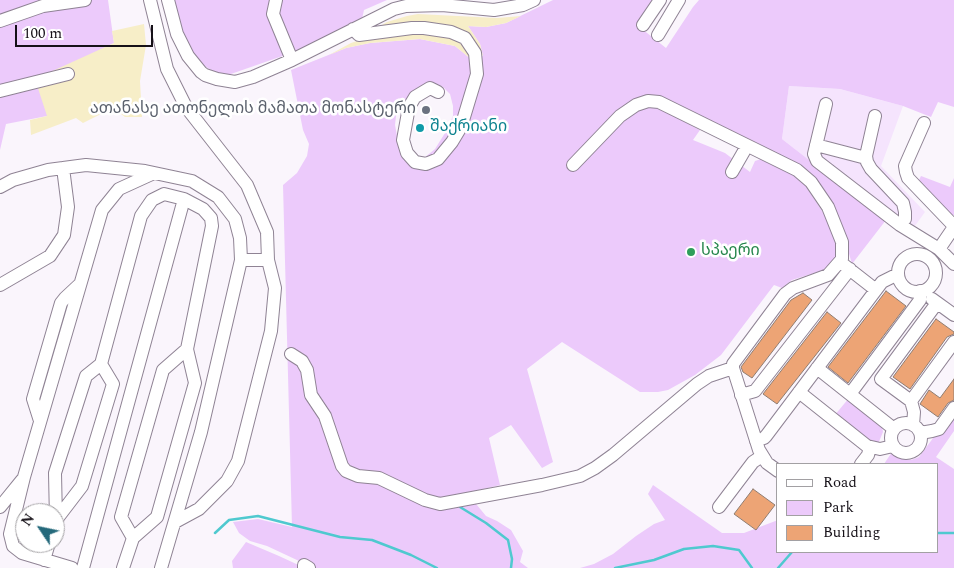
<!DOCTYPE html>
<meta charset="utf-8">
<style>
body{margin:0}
#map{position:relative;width:954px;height:568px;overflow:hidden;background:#faf5fc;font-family:Spectral,serif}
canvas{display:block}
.legend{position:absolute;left:776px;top:463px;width:162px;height:90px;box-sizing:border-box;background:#fff;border:1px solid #a2a0a3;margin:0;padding:6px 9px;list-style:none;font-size:15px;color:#161118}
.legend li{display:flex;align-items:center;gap:10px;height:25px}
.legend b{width:25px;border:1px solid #a2a0a3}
.north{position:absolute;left:15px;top:503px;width:50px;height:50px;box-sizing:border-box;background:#fff;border:1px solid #a2a0a3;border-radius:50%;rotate:304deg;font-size:14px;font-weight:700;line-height:20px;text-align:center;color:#161118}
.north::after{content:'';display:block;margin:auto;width:18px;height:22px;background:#25697b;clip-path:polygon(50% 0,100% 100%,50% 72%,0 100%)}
.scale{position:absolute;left:15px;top:25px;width:138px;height:22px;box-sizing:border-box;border:2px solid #161118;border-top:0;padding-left:6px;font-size:15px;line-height:18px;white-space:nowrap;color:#161118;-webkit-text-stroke:4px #fff;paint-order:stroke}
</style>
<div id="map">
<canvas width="954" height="568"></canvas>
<ul class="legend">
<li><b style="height:6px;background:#fff"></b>Road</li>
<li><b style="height:14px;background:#eccafb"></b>Park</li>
<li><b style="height:14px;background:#eda475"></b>Building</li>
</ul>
<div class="north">N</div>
<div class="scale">100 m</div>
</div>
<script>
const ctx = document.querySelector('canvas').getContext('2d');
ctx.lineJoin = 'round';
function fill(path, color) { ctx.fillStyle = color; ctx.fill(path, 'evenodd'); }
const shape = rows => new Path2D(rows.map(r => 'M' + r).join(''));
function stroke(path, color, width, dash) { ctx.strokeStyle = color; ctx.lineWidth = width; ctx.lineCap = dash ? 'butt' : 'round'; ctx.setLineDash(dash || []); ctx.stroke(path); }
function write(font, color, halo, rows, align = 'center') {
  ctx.font = font + ' Spectral,"Noto Sans Georgian",serif'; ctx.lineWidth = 5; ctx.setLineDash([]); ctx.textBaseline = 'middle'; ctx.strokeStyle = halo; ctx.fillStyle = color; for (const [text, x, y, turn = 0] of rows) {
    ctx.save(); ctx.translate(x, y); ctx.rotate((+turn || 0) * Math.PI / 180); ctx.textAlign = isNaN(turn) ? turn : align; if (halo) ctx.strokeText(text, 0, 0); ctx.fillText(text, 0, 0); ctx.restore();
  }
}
const built = shape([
 [789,86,840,89,903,106,881,166,925,212,907,237,782,139]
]);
const green = shape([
 [0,0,108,0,114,43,94,53,47,116,6,124,0,150],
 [173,0,387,0,364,10,362,19,294,52,228,75,217,74,197,61,184,38],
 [553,0,654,0,637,25,666,48,693,7,699,0,954,0,954,107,938,102,931,117,903,106,840,89,789,86,782,139,886,220,852,264,843,233,832,207,819,187,801,168,662,101,658,108,700,130,693,140,725,153,750,172,755,161,761,159,791,172,804,183,837,234,840,253,835,262,827,269,792,280,782,288,774,285,721,355,695,375,668,390,658,392,640,392,562,342,527,369,553,462,542,468,511,425,489,438,500,485,467,493,486,516,497,521,511,530,523,551,520,562,528,568,314,568,267,546,250,541,239,533,233,522,258,519,292,527,283,185,297,173,307,156,309,144,303,130,291,70,346,48,370,43,420,39,455,46,471,59,483,56,480,44,468,26,486,27,506,23],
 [434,83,443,87,450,94,453,106,453,116,445,133,435,149,424,158,415,159,408,157,400,146,397,136,395,125,396,116,411,93,422,87],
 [921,176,950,187,954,178,954,215,951,215,919,180],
 [849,398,882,425,883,432,878,444,873,444,834,416],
 [954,410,954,431,936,457,954,469,954,568,580,568,594,564,613,554,636,536,654,524,665,520,648,494,653,485,722,533,744,533,778,520,778,552,938,552,938,464,884,464,892,452,901,458,911,460,919,457],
 [246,542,279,556,305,568,233,568,232,561]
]);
const sand = shape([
 [418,14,497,18,521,16,506,23,486,27,468,26,480,44,483,56,473,41,466,35,373,30,387,22,407,16],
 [144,24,146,45,140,81,142,117,125,117,113,108,83,123,76,118,31,135,30,120,47,116,35,79,114,43,112,31],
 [420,31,449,36,462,44,471,59,455,46,420,39,370,43,346,48,329,55,351,43,369,37]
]);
const stream = shape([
 [460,507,486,523,508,540,512,559,511,568],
 [215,533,229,520,258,516,340,537,372,540,411,555,437,568],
 [938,533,954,533],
 [615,568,654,560,684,549,713,546,739,550,752,568],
 [778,568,792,552]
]);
const building = shape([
 [886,291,906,306,848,383,828,367,886,291],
 [803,293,812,300,752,378,743,372,741,367,791,300,803,293],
 [827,312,841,323,777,404,763,394,827,312],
 [936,319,954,332,954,334,947,337,910,389,893,377,936,319],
 [954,379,954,400,948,403,938,417,920,404,929,390,940,398,954,379],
 [753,489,775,505,756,530,734,514,753,489]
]);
const minor = shape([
 [150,0,167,69,186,107,247,185,267,232,268,260,275,288,271,331,238,461,227,481,199,509,175,522],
 [168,0,177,34,188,56,201,72,205,75,217,79,235,82,253,77,292,60,394,9,406,6,442,5,494,10,523,5,534,0],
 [276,0,273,14,292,60],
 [0,21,43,6,85,0],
 [643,25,660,0],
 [353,29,359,35,412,28,424,28,451,32,465,38,475,53,477,74,461,127,452,142,438,159,426,164,415,162,407,153,403,140,409,107,415,97,430,88,438,92],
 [658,35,679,0],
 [0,91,68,74],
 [826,104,814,154,817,161,900,225,939,249,954,264],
 [875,116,866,156,867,162,871,169,903,203,905,212,905,219,900,225],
 [924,123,905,166,906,172,908,178,954,226],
 [816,145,866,158],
 [573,165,620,116,636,105,648,101,659,102,797,170,811,182,828,207,842,242,842,259,828,275,793,288,785,294,733,364,733,368,759,450,767,463,778,471],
 [732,172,747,146],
 [0,187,13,180,48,170,86,165,145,171,192,181,218,197,235,219,240,238,241,260],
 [939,249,954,227],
 '898 273a19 19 0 1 1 38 0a19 19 0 1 1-38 0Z',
 [844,265,876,290],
 [0,285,50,256,64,235,68,207,63,168],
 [932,299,954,315],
 [291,354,302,361,307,370,311,395,325,416,342,466,346,471,358,476,379,478,425,500,440,504,542,485,580,476,595,468,613,455,697,384,709,376,733,368],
 [101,364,113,384,82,486,56,520,55,473,86,376,101,364,141,216,152,200,164,194,184,199,203,209,211,218,212,226,187,349],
 [817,368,894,429],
 [799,392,867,446,880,449,893,446],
 [850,394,920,300,920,291],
 [741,395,755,391,850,269],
 [911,401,954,342],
 [40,421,33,399,61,303,65,298,80,284],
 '891 438a15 15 0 1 1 30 0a15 15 0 1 1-30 0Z',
 [913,425,914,412,911,401,881,379,937,303],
 [920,433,932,431,939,429,954,408],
 [756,441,764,438,766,436,882,282,898,274],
 [861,464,868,455,870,447],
 [0,507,22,480],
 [719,507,753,462,762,456],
 [44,560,49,543],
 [72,568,22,553,13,546,10,534,24,477,102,210,119,189,154,173],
 [83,568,184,199],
 [123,568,133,538,157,517,195,383,187,349,163,370,121,517,133,538],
 [161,568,201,432,241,260,268,260],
 [304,568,304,565,309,568]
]);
const markers = [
 [426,110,5,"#6b7280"],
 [420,128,5,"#0f9aa8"],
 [691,252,5,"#2e9e5b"]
];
const worshipNames = [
 ["ათანასე ათონელის მამათა მონასტერი",416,110]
];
const cultureNames = [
 ["შაქრიანი",430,128]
];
const leisureNames = [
 ["სპაერი",701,252]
];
fill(built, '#f5e4fd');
fill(green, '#eccafb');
fill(sand, '#f7eec8');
stroke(stream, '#4fc9cf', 2.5);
fill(building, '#eda475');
stroke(building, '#8f7d72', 1);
stroke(minor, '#8f8394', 14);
stroke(minor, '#fff', 12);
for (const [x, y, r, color] of markers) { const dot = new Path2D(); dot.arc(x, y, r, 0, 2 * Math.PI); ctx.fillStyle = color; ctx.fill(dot); stroke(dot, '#fff', 2); }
write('16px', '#5b616d', '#fff', worshipNames, 'right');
write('16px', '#0d838f', '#fff', cultureNames, 'left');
write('16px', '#27864d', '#fff', leisureNames, 'left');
</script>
